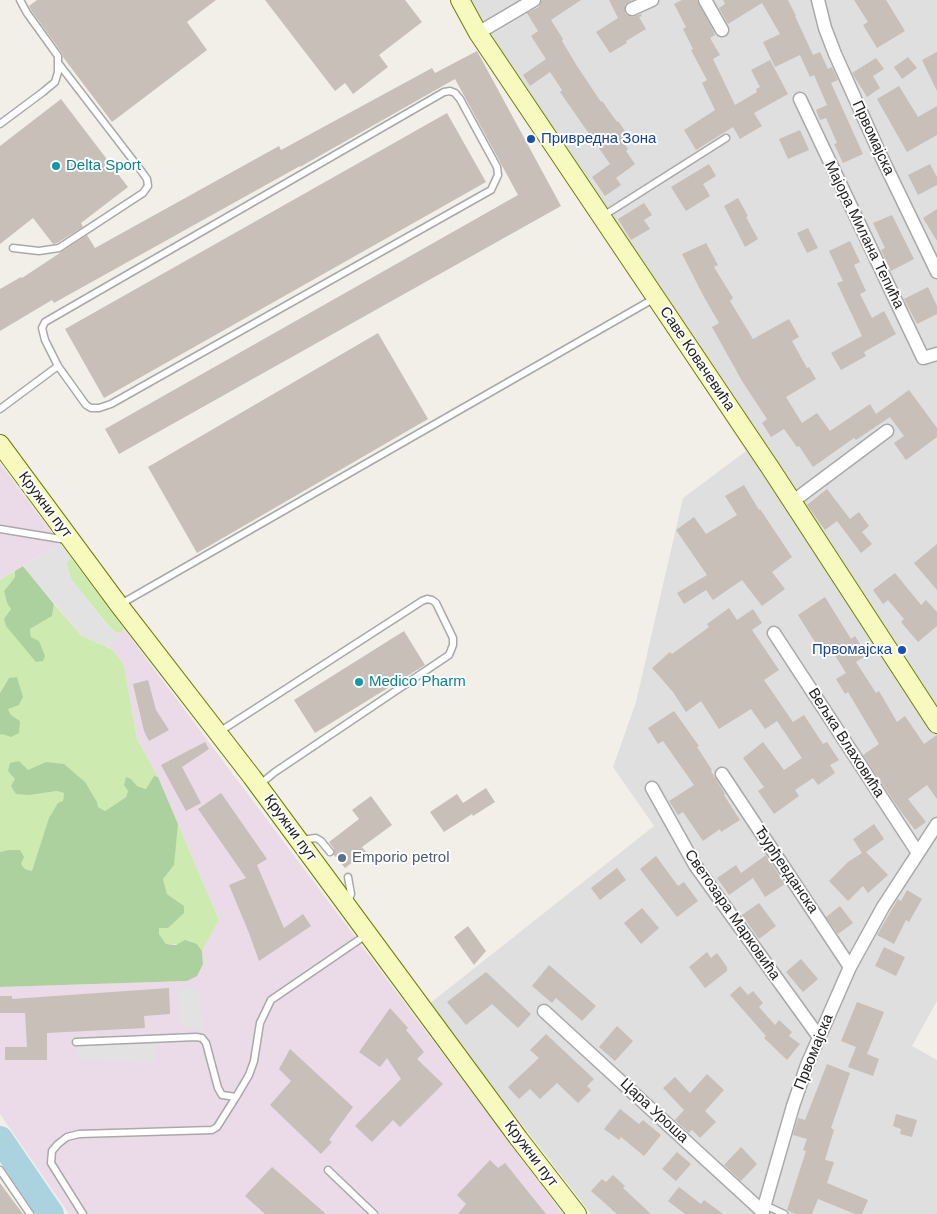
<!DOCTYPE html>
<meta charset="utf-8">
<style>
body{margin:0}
canvas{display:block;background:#f2efe9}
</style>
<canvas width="937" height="1214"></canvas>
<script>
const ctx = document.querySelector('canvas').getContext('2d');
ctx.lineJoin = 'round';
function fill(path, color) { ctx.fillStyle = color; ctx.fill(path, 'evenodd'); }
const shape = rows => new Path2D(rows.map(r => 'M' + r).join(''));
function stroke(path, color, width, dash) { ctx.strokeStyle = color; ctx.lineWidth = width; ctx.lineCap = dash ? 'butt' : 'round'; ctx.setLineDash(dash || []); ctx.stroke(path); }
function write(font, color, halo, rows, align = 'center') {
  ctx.font = font + ' Helvetica,sans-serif'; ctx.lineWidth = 4; ctx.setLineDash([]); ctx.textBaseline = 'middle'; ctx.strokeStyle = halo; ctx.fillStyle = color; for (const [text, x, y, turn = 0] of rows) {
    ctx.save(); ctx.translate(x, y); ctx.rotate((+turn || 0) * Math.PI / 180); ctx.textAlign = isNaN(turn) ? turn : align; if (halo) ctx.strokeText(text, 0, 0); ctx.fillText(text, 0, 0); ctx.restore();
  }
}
const residential = shape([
 [450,0,937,0,937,1001,912,1046,937,1060,937,1214,591,1214,429,1004,654,826,613,767,636,702,683,498,746,451,465,27]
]);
const industrial = shape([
 [0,463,60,543,0,580],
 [124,629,563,1214,69,1214,0,1114,0,987,187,981,203,964,202,951,219,920,158,777,137,739,124,665,113,650,109,648,113,641,120,641,120,633]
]);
const grass = shape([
 [71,558,124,629,120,633,115,632,105,622,71,579,67,565,67,561],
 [15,571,15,577,4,591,7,603,12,609,4,619,31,637,30,629,52,616,54,604,81,635,113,650,124,665,137,739,158,777,154,776,147,789,137,786,131,779,126,797,105,811,98,807,46,762,16,779,30,795,57,791,64,793,63,801,32,871,25,869,8,850,0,852,0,735,20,721,11,715,8,709,9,678,0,693,0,580],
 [178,824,219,920,202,951,197,944,166,944,159,934,159,928,168,928,183,906,167,894,163,879,173,865]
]);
const forest = shape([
 [23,566,54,604,52,616,30,629,31,637,39,641,45,656,43,661,36,662,6,626,4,619,11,609,7,603,4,591,15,577,15,571],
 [17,677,23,697,19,705,8,709,11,715,20,721,19,733,11,737,2,734,0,735,0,693,9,678],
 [19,761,28,770,46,762,64,764,85,782,97,802,98,807,105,811,126,797,128,791,124,785,126,777,131,779,137,786,146,789,154,776,158,777,178,824,174,865,163,879,167,894,184,906,184,913,168,928,159,928,159,934,166,944,176,945,185,940,197,944,202,951,203,964,197,976,187,981,0,987,0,852,8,850,20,850,24,857,21,864,25,869,32,871,49,818,58,803,63,801,64,793,57,791,30,795,16,794,11,786,15,779,8,771,10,763]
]);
const parking = shape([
 [60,543,71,558,67,561,67,565,71,579,105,623,115,632,120,633,120,641,113,641,109,648,81,635,23,566],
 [197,987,205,1031,179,1024,178,988],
 [157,1044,154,1063,77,1059,77,1046]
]);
const river = shape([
 [0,1139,51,1214]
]);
const building = shape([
 [37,0,216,0,187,22,207,50,112,122,63,57,62,53,31,10,29,6],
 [265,0,405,0,422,22,379,55,388,67,353,94,345,83,335,91],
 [542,0,581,0,551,20,563,39,562,41,577,66,601,102,602,101,617,122,618,121,628,135,622,140,628,149,626,151,635,164,616,178,621,185,605,196,592,177,610,164,560,92,562,90,550,72,530,86,523,75,546,59,531,36,538,31,527,13,539,7],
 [609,0,632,0,625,5,625,13,632,17,641,14,642,16,639,17,646,29,626,41,627,43,610,53,596,32,618,18],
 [682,0,697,0,714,32,715,35,710,38,720,55,713,59,735,105,757,92,756,89,760,87,751,70,770,60,788,94,754,113,762,126,740,139,733,127,696,150,684,130,715,110,702,83,707,80,691,50,693,49,683,29,686,27,674,4],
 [723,0,788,0,796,16,795,16,813,55,820,52,828,69,832,67,838,80,831,83,863,154,843,163,834,144,837,143,826,118,820,120,816,110,827,105,814,75,810,77,800,55,775,67,763,42,780,34,762,3,728,24,719,8,725,4],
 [854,0,886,0,905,31,877,48,863,25,868,22],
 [477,51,561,206,119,454,105,429,518,195,455,79,300,167,300,166,54,303,52,300,0,331,0,289,21,277,22,278,87,235,95,248,279,146,281,150,432,68,435,73],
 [937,52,937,91,922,60],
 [908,57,917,68,902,79,894,67],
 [876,58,884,69,873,76,880,88,867,97,852,73],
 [899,86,918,117,937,106,937,135,907,152,877,99],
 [61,99,128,187,81,223,83,227,57,243,53,244,33,218,0,244,0,146],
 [447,113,486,182,104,398,65,329],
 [800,130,809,150,788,159,779,139],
 [709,164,716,176,703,184,710,196,686,211,671,187],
 [930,164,937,177,937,185,918,195,908,175],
 [738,198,748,216,746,217,758,239,745,247,724,206],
 [644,203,652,215,644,220,650,229,631,240,618,219],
 [937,209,937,241,923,218],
 [892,215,914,259,891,271,881,250,885,248,873,223],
 [808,228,818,248,807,253,797,233],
 [850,241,860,262,854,265,866,291,860,294,872,318,884,311,896,334,864,352,866,356,841,370,831,353,862,336,837,283,843,281,829,251],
 [706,243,718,265,714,267,733,298,730,301,753,339,789,319,799,337,792,341,807,368,809,367,816,379,786,397,802,423,817,413,830,431,870,404,876,414,909,390,937,428,937,437,906,460,894,443,904,436,890,417,856,440,854,438,813,467,799,446,797,447,784,429,771,437,762,423,767,419,742,381,712,327,719,323,704,297,682,254],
 [928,287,937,306,937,314,917,324,904,299],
 [378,333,428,419,197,553,148,467],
 [744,485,759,510,760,509,792,557,772,572,785,589,762,606,742,580,713,600,706,590,684,604,677,593,707,575,676,530,694,517,706,534,737,515,725,496],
 [827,489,850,519,859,512,869,526,862,532,872,544,861,553,837,521,825,530,807,505],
 [937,544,937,590,914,563],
 [895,573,921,605,926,600,937,612,937,626,918,642,901,622,904,619,888,600,883,604,873,590],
 [825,597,851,639,855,636,867,655,856,662,876,693,879,691,897,722,905,716,924,744,937,735,937,799,927,785,908,799,926,822,915,830,899,809,863,755,879,744,848,692,845,694,836,679,846,673,828,644,820,650,798,615],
 [729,608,737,620,753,609,762,623,752,630,779,670,764,680,793,722,804,715,823,744,827,742,839,760,830,765,835,773,818,785,813,778,795,790,799,796,774,814,758,791,764,787,743,758,763,742,784,770,802,758,777,721,765,729,751,709,719,729,701,701,686,712,673,692,652,668,670,652,672,654,709,627,707,624],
 [404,631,425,665,315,733,294,700],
 [148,680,156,710,169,730,149,741,144,731,133,684],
 [674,711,699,746,697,747,712,770,711,771,725,794,724,795,740,820,721,832,720,829,703,841,683,812,678,815,669,801,694,785,663,741,658,744,648,728],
 [205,742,209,749,182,767,201,803,186,811,161,765],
 [486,788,495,802,473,816,472,814,444,832,430,812,457,794,463,803],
 [221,793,267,859,257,865,284,928,303,914,311,926,259,961,249,933,229,885,246,878,198,809],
 [371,796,392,825,362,847,366,852,345,868,334,855,334,849,329,842,359,819,352,810],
 [874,824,884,839,866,852,888,875,868,893,863,886,848,901,829,881,848,862,862,853,853,839],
 [766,855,785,884,765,897,753,878,729,895,717,878,736,865,741,873],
 [656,856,678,886,684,882,698,901,677,917,640,869],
 [617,868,626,880,600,900,591,888],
 [907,890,922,899,909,922,906,920,894,944,877,935,898,899,901,901],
 [759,903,776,926,759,939,742,915],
 [840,906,853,923,838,934,826,917],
 [642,908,659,928,641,944,624,923],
 [468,926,486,951,474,965,454,937],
 [884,947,905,957,896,976,875,966],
 [707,952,711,958,717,953,727,967,727,971,705,988,689,967],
 [801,959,818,979,803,992,786,972],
 [549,965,596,1006,582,1021,556,998,552,1003,532,986],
 [486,972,531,1014,518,1028,492,1004,466,1025,447,1002],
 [740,986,748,995,753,991,763,1003,759,1007,775,1025,779,1020,792,1032,789,1036,800,1044,787,1060,764,1038,766,1036,730,995],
 [169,988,170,1014,144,1016,145,1028,47,1033,47,1060,5,1060,5,1047,27,1047,25,1013,0,1013,0,996,12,996,12,999],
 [857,1002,884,1012,867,1054,879,1059,873,1076,848,1067,856,1047,841,1041],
 [390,1008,408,1028,406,1030,424,1052,417,1059,443,1084,400,1127,393,1120,372,1142,355,1126,401,1079,387,1058,380,1067,359,1052],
 [617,1026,633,1041,615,1061,599,1047],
 [546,1034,594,1079,587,1086,591,1090,578,1103,557,1083,540,1099,530,1089,519,1099,508,1087,539,1058,530,1050],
 [290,1049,353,1107,329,1140,332,1142,321,1154,270,1105,291,1081,279,1069],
 [827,1064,850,1073,831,1128,834,1130,825,1160,834,1162,827,1183,868,1200,862,1214,855,1214,818,1199,812,1214,795,1214,787,1210,806,1151,803,1150,807,1139,793,1135,798,1118,805,1120],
 [707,1074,724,1090,705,1111,716,1122,700,1138,692,1130,689,1133,675,1120,684,1110,663,1088,675,1077,690,1093],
 [620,1109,639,1124,643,1120,661,1135,644,1156,621,1137,619,1140,604,1129],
 [896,1114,917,1120,912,1137,900,1134,901,1129,893,1126],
 [741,1147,757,1164,741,1181,724,1165],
 [677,1152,691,1164,676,1181,662,1169],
 [490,1160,498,1168,505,1163,546,1214,458,1214,466,1204,457,1195],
 [272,1167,326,1214,265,1214,245,1196],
 [613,1175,625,1186,623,1188,651,1214,617,1214,591,1191,602,1179,606,1182],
 [0,1183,23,1214,0,1214],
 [679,1187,701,1204,704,1200,723,1214,685,1214,668,1201]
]);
const lane = shape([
 [450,91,455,93,460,99,497,167,498,175,491,190,111,404,99,408,91,408,86,405,58,366,45,340,42,328,45,322,444,92,450,91],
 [0,124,43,92,55,82,58,72,58,56,27,13,20,0],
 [603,216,726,138],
 [13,248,39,251,59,248,143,193,148,186,147,179,142,172,59,64],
 [0,409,58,366],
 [0,529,67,540],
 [119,605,655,298],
 [219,732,422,601,427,599,432,600,436,603,453,638,453,645,449,655,275,772,259,785],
 [300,840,316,838,321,841,330,852],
 [348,902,351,894,348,877],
 [76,1042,196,1037,202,1038,206,1043,218,1088,222,1095,236,1097,249,1075,254,1061,260,1023,271,1000,366,935],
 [0,1170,30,1214],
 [328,1170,374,1214],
 [765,1205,784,1214],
 [83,1214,51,1163,52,1151,58,1144,67,1137,79,1134,212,1130,217,1127,236,1097]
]);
const street = shape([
 [705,0,722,30],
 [818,0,825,28,835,54,880,154,937,272],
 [632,9,652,0],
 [478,33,534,0],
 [800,99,923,358,937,354],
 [792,502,887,431],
 [774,633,918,853],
 [722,774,850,967],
 [652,788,695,865,819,1037],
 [544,1011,763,1212],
 [762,1214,793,1106,807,1065,850,967,883,907,937,824]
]);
const secondary = shape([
 [460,0,478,33,771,469,937,724],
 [0,444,119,605,252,777,519,1139,577,1214]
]);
const markers = [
 [531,139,5,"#1a4fb4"],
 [56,166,5,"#0f9aa8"],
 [902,650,5,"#1a4fb4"],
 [359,682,5,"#0f9aa8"],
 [342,858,5,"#5c6f8a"]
];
const streetNames = [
 ["Првомајска",873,138,65],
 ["Мајора Милана Тепића",864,235,64],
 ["Саве Ковачевића",697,359,56],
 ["Кружни пут",45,505,53],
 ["Вељка Влаховића",846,743,57],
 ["Кружни пут",290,828,54],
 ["Ђурђевданска",786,870,56],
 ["Светозара Марковића",732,915,55],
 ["Првомајска",814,1052,-68],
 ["Цара Уроша",654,1111,43],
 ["Кружни пут",531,1154,53]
];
const transitNames = [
 ["Привредна Зона",541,139],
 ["Првомајска",892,650,"right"]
];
const cultureNames = [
 ["Delta Sport",66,166],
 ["Medico Pharm",369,682]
];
const serviceNames = [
 ["Emporio petrol",352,858]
];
fill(residential, '#e0dfdf');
fill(industrial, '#ebdbe8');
fill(grass, '#cdebb0');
fill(forest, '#add19e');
fill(parking, '#e2e2e2');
stroke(river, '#aad3df', 26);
fill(building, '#c7bfb8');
stroke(lane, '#a9a9a9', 9);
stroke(street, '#a9a9a9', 15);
stroke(secondary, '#707d05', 20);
stroke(lane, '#fff', 6);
stroke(street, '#fff', 12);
stroke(secondary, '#f7fabf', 18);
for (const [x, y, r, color] of markers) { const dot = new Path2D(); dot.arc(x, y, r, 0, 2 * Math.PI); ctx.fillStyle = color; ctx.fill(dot); stroke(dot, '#fff', 2); }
write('15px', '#222', '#fff', streetNames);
write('15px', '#164399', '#fff', transitNames, 'left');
write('15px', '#0d838f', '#fff', cultureNames, 'left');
write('15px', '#4e5e75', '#fff', serviceNames, 'left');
</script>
